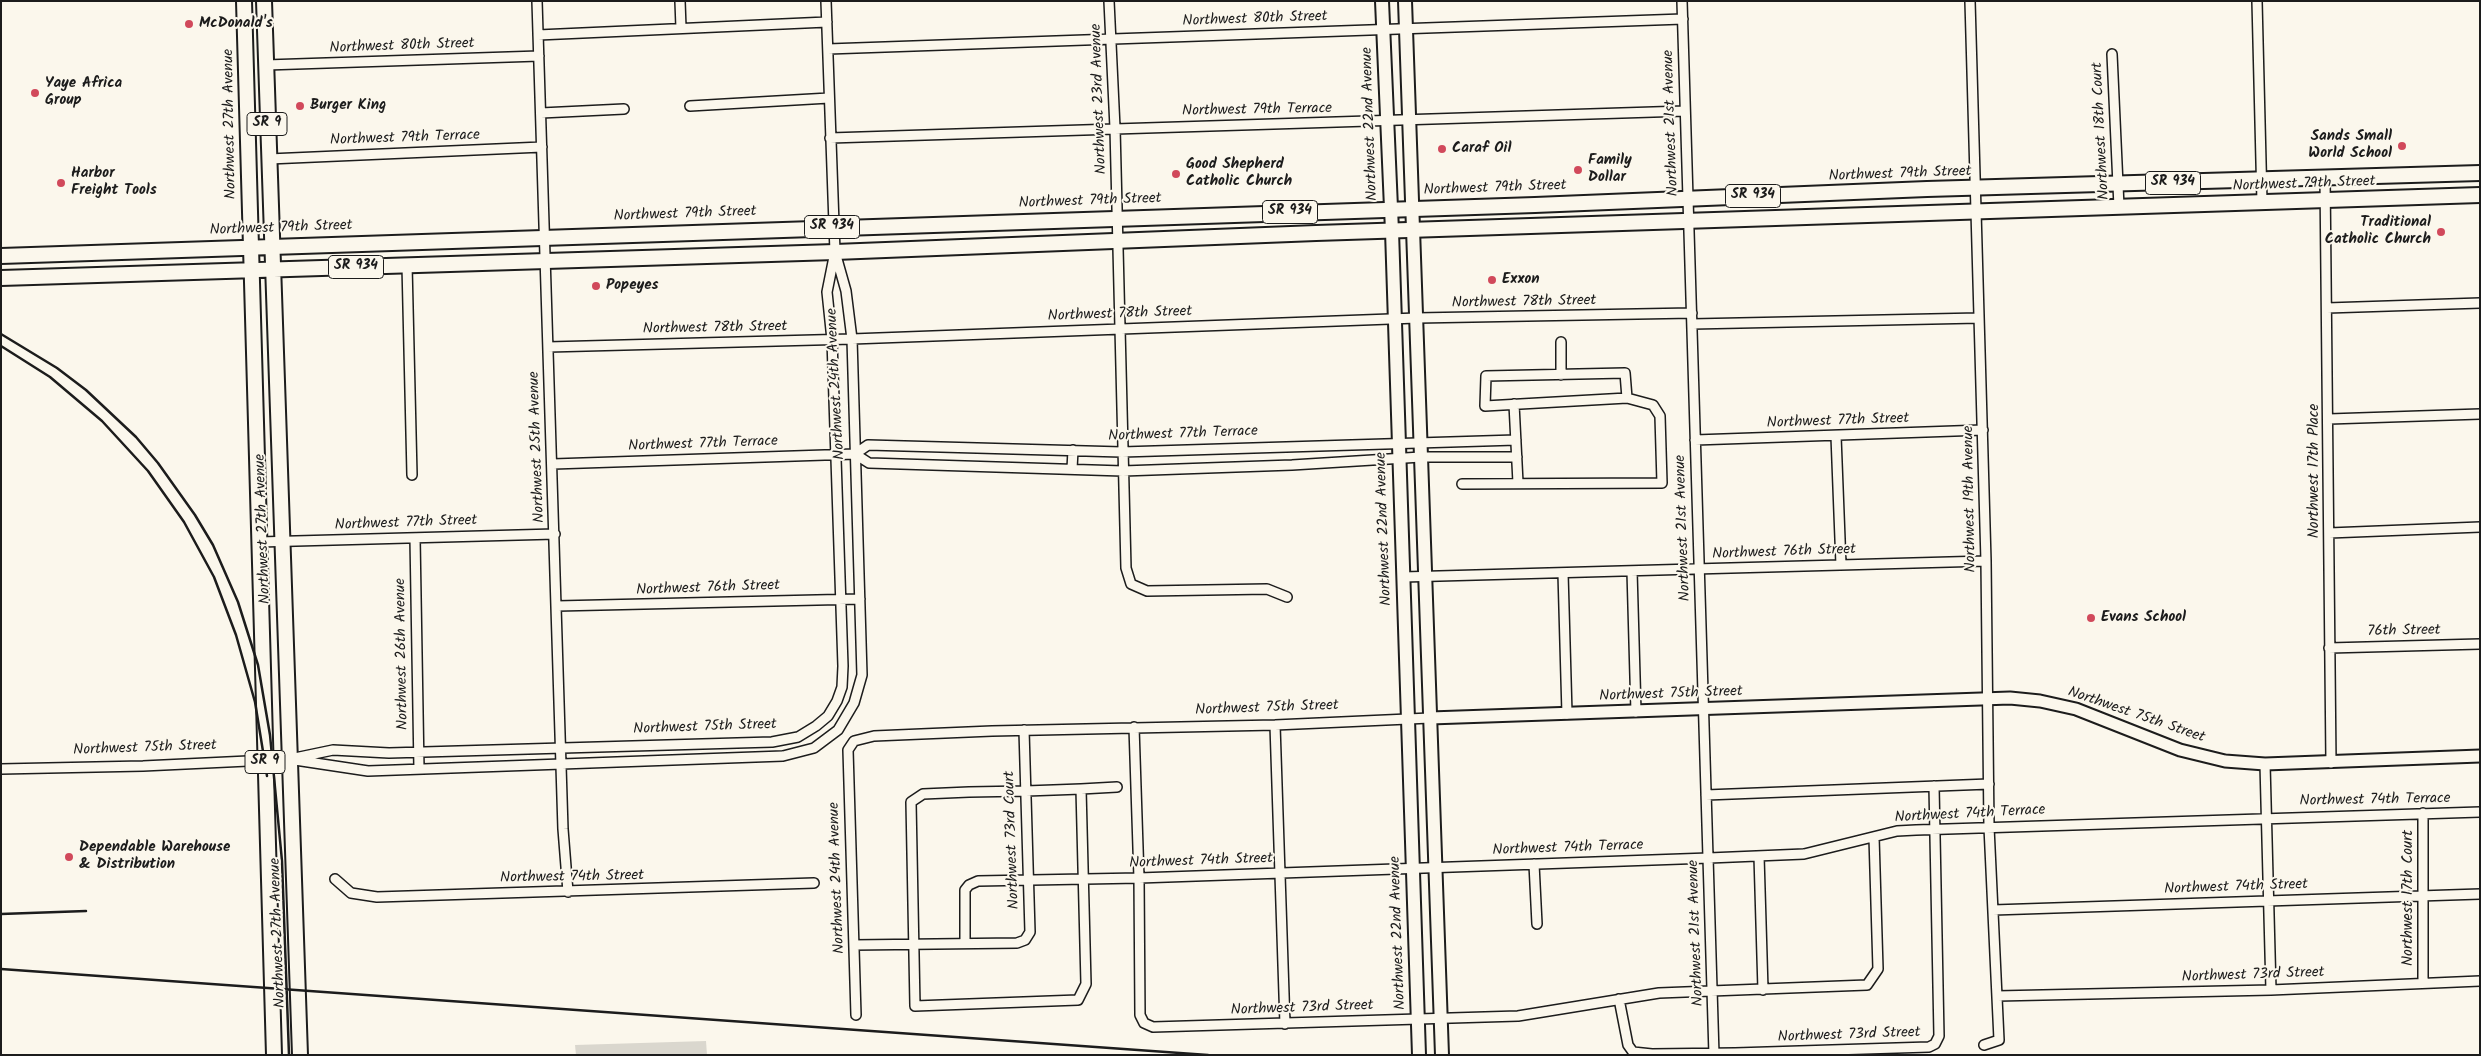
<!DOCTYPE html>
<style>
body{margin:0}
#map{position:relative;width:2481px;height:1056px;overflow:hidden;background:#fbf7ec;font-family:Kalam,sans-serif}
canvas{display:block}
.frame{position:absolute;inset:0;border:2px solid #1c1c1c;pointer-events:none}
</style>
<div id="map">
<canvas width="2481" height="1056"></canvas>
<div class="frame"></div>
</div>
<script>
const ctx = document.querySelector('canvas').getContext('2d');
ctx.lineJoin = 'round';
function fill(path, color) { ctx.fillStyle = color; ctx.fill(path, 'evenodd'); }
const shape = rows => new Path2D(rows.map(r => 'M' + r).join(''));
function stroke(path, color, width, dash) { ctx.strokeStyle = color; ctx.lineWidth = width; ctx.lineCap = dash ? 'butt' : 'round'; ctx.setLineDash(dash || []); ctx.stroke(path); }
function write(font, color, halo, rows, align = 'center') {
  ctx.font = font + ' Kalam,sans-serif'; ctx.lineWidth = 4; ctx.setLineDash([]); ctx.textBaseline = 'middle'; ctx.strokeStyle = halo; ctx.fillStyle = color; for (const [text, x, y, turn = 0] of rows) {
    ctx.save(); ctx.translate(x, y); ctx.rotate((+turn || 0) * Math.PI / 180); ctx.textAlign = isNaN(turn) ? turn : align; if (halo) ctx.strokeText(text, 0, 0); ctx.fillText(text, 0, 0); ctx.restore();
  }
}
const green = shape([
 [706,1041,707,1055,576,1055,575,1045]
]);
const minor = shape([
 [537,1,563,829,568,892],
 [680,1,681,28],
 [1109,1,1115,128,1126,568,1131,584,1147,591,1267,589,1287,597],
 [1682,1,1714,1054],
 [1970,1,1986,561,1989,827,1999,1040,1984,1045],
 [2257,1,2262,202],
 [538,35,827,22],
 [828,49,1683,19],
 [2112,54,2119,207],
 [266,65,539,56],
 [690,106,829,98],
 [541,113,624,109],
 [830,138,1685,111],
 [269,159,542,147],
 [2325,178,2331,763],
 [407,265,412,475],
 [2327,308,2480,303],
 [1692,324,1979,318],
 [1561,342,1561,375],
 [548,347,852,339,1417,318,1692,313],
 [1514,404,1518,483],
 [2329,419,2480,414],
 [1836,436,1841,565],
 [1695,440,1983,430],
 [855,454,868,445,1122,452,1516,440],
 [553,464,855,454,869,463,1123,471,1292,465,1421,457,1517,457],
 [1072,469,1073,450],
 [1462,484,1662,483,1660,416,1653,405,1627,398,1485,406,1486,376,1625,373,1627,398],
 [2329,533,2480,527],
 [415,538,419,769],
 [259,542,555,534],
 [1632,571,1636,712],
 [1563,573,1567,714],
 [1403,577,1986,561],
 [557,606,860,599],
 [2329,648,2480,644],
 [1275,725,1285,1024],
 [1134,727,1139,878,1140,1015,1144,1023,1153,1027,1518,1016,1659,993,1867,985,1878,969,1874,837],
 [295,760,368,771,783,756,814,748,838,730,854,703,862,675,852,339,846,291,835,252,826,1],
 [2265,764,2271,990],
 [1,769,143,766,290,759,333,750,389,753,772,742,798,737,816,726,828,716,837,701,842,687,843,666,832,340,827,292,835,252],
 [1081,789,1086,984,1078,1000,915,1006,911,802,923,794,969,792,1026,791,1081,789,1117,787],
 [1706,795,1989,784],
 [2423,813,2423,983],
 [1759,856,1763,990],
 [1534,864,1537,924],
 [335,879,351,893,377,897,814,883],
 [1993,910,2480,894],
 [965,943,965,890,969,885,978,881,1139,878,1709,858,1804,854,1897,831,1916,830,2480,812],
 [854,945,1017,943,1025,940,1030,932,1024,730],
 [1997,996,2271,990,2480,981],
 [1619,999,1628,1045,1633,1052,1652,1054,1735,1053,1929,1047,1935,1044,1939,1036,1934,786],
 [856,1015,848,750,854,741,874,736,992,731,1275,725,1430,718]
]);
const tertiary = shape([
 [1430,718,2010,698,2040,701,2076,709,2180,750,2225,761,2265,764,2480,756]
]);
const secondary = shape([
 [1382,1,1392,231,1419,1055],
 [1405,1,1442,1055]
]);
const primary = shape([
 [244,1,274,1055],
 [264,1,300,1055],
 [1,256,1535,205,1927,189,2480,173],
 [1,278,835,252,1316,233,2480,195]
]);
const rail = shape([
 [1,334,57,368,86,390,136,437,158,463,195,515,213,545,238,602,258,665,270,735,282,861,289,1055],
 [1,346,50,377,102,421,148,471,184,522,214,577,236,635,255,702,267,776],
 [1,914,86,911],
 [1,969,1208,1055]
]);
const markers = [
 [189,24,5,"#d1495b"],
 [35,93,5,"#d1495b"],
 [300,106,5,"#d1495b"],
 [2402,146,5,"#d1495b"],
 [1442,149,5,"#d1495b"],
 [1578,170,5,"#d1495b"],
 [1176,174,5,"#d1495b"],
 [61,183,5,"#d1495b"],
 [2441,232,5,"#d1495b"],
 [1492,280,5,"#d1495b"],
 [596,286,5,"#d1495b"],
 [2091,618,5,"#d1495b"],
 [69,857,5,"#d1495b"]
];
const shields = [
 [267,124,40],
 [2173,183,55],
 [1753,196,55],
 [1290,212,55],
 [832,227,55],
 [356,267,55],
 [265,762,40]
];
const shieldNames = [
 ["SR 9",267,124],
 ["SR 934",2173,183],
 ["SR 934",1753,196],
 ["SR 934",1290,212],
 ["SR 934",832,227],
 ["SR 934",356,267],
 ["SR 9",265,762]
];
const streetNames = [
 ["Northwest 80th Street",1255,20,-2],
 ["Northwest 80th Street",402,47,-2],
 ["Northwest 23rd Avenue",1100,99,-92],
 ["Northwest 79th Terrace",1257,111,-1],
 ["Northwest 21st Avenue",1672,123,-92],
 ["Northwest 27th Avenue",231,124,-91],
 ["Northwest 22nd Avenue",1371,124,-92],
 ["Northwest 18th Court",2102,131,-93],
 ["Northwest 79th Terrace",405,139,-2],
 ["Northwest 79th Street",1900,175,-2],
 ["Northwest 79th Street",2304,185,-2],
 ["Northwest 79th Street",1495,189,-2],
 ["Northwest 79th Street",1090,202,-2],
 ["Northwest 79th Street",685,215,-2],
 ["Northwest 79th Street",281,229,-2],
 ["Northwest 78th Street",1524,303,-1],
 ["Northwest 78th Street",1120,315,-2],
 ["Northwest 78th Street",715,329,-1],
 ["Northwest 24th Avenue",837,384,-93],
 ["Northwest 77th Street",1838,422,-2],
 ["Northwest 77th Terrace",1183,435,-2],
 ["Northwest 77th Terrace",703,445,-2],
 ["Northwest 25th Avenue",538,447,-92],
 ["Northwest 17th Place",2315,471,-90],
 ["Northwest 19th Avenue",1971,499,-91],
 ["Northwest 77th Street",406,524,-2],
 ["Northwest 21st Avenue",1684,528,-92],
 ["Northwest 27th Avenue",264,529,-92],
 ["Northwest 22nd Avenue",1385,529,-92],
 ["Northwest 76th Street",1784,553,-2],
 ["Northwest 76th Street",708,589,-2],
 ["76th Street",2404,632,-1],
 ["Northwest 26th Avenue",403,654,-91],
 ["Northwest 75th Street",1671,695,-2],
 ["Northwest 75th Street",1267,709,-2],
 ["Northwest 75th Street",2136,716,19],
 ["Northwest 75th Street",705,728,-2],
 ["Northwest 75th Street",145,749,-2],
 ["Northwest 74th Terrace",2375,801,-1],
 ["Northwest 74th Terrace",1970,815,-3],
 ["Northwest 73rd Court",1013,840,-92],
 ["Northwest 74th Terrace",1568,849,-2],
 ["Northwest 74th Street",1201,862,-2],
 ["Northwest 74th Street",572,878,-1],
 ["Northwest 24th Avenue",838,878,-92],
 ["Northwest 74th Street",2236,888,-2],
 ["Northwest 17th Court",2409,898,-90],
 ["Northwest 27th Avenue",279,933,-92],
 ["Northwest 22nd Avenue",1399,933,-92],
 ["Northwest 21st Avenue",1697,933,-92],
 ["Northwest 73rd Street",2253,976,-2],
 ["Northwest 73rd Street",1302,1009,-2],
 ["Northwest 73rd Street",1849,1036,-2]
];
const poiNames = [
 ["McDonald's",199,24],
 ["Yaye Africa",45,84],
 ["Group",45,101],
 ["Burger King",310,106],
 ["Sands Small",2392,137,"right"],
 ["World School",2392,154,"right"],
 ["Caraf Oil",1452,149],
 ["Family",1588,161],
 ["Dollar",1588,178],
 ["Good Shepherd",1186,165],
 ["Catholic Church",1186,182],
 ["Harbor",71,174],
 ["Freight Tools",71,191],
 ["Traditional",2431,223,"right"],
 ["Catholic Church",2431,240,"right"],
 ["Exxon",1502,280],
 ["Popeyes",606,286],
 ["Evans School",2101,618],
 ["Dependable Warehouse",79,848],
 ["& Distribution",79,865]
];
fill(green, '#dad7ce');
stroke(minor, '#1c1c1c', 12);
stroke(tertiary, '#1c1c1c', 15);
stroke(secondary, '#1c1c1c', 16);
stroke(primary, '#1c1c1c', 18);
stroke(minor, '#fbf7ec', 9);
stroke(tertiary, '#fbf7ec', 11);
stroke(secondary, '#fbf7ec', 12);
stroke(primary, '#fbf7ec', 14);
stroke(rail, '#1c1c1c', 2.5);
for (const [x, y, r, color] of markers) { const dot = new Path2D(); dot.arc(x, y, r, 0, 2 * Math.PI); ctx.fillStyle = color; ctx.fill(dot); stroke(dot, '#fbf7ec', 2); }
for (const [x, y, w] of shields) { const box = new Path2D(); box.roundRect(x - w / 2, y - 11.5, w, 23, 4); ctx.fillStyle = '#fbf7ec'; ctx.fill(box); stroke(box, '#1c1c1c', 1); }
write('bold 14px', '#1c1c1c', null, shieldNames);
write('15px', '#1c1c1c', '#fbf7ec', streetNames);
write('bold 15px', '#1c1c1c', '#fbf7ec', poiNames, 'left');
</script>
